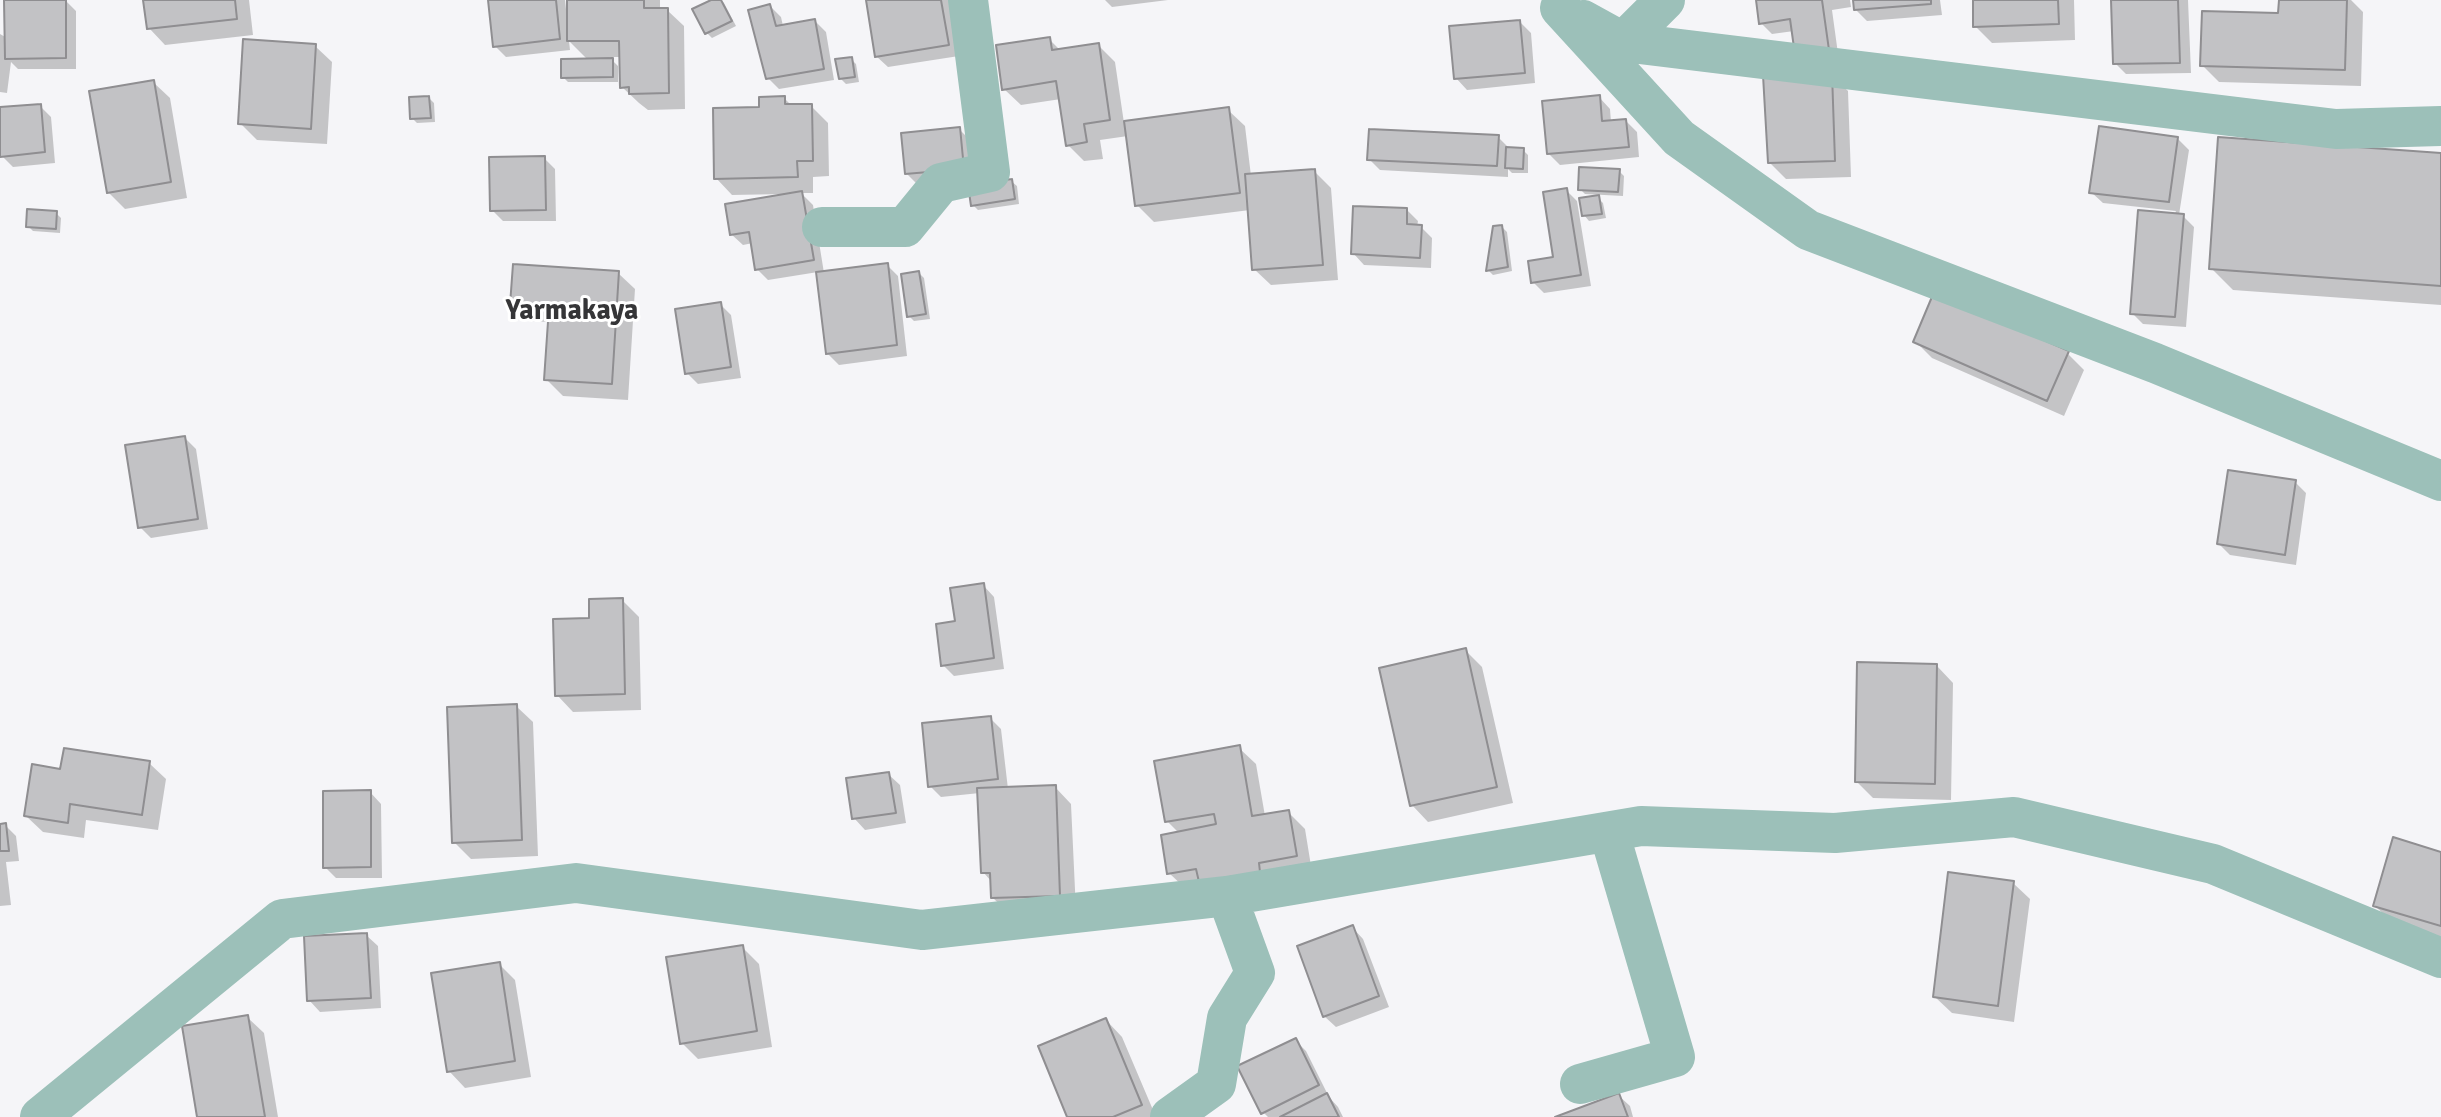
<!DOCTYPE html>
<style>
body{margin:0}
canvas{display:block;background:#f5f5f8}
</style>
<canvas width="2441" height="1117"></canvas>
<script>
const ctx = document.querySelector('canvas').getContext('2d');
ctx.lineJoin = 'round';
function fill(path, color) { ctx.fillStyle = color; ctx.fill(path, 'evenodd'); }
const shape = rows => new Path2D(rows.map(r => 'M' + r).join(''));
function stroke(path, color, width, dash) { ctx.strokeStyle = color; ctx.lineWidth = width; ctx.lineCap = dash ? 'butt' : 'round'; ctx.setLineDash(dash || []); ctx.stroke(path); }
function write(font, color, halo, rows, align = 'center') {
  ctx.font = font + ' Signika,sans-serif'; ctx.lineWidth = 6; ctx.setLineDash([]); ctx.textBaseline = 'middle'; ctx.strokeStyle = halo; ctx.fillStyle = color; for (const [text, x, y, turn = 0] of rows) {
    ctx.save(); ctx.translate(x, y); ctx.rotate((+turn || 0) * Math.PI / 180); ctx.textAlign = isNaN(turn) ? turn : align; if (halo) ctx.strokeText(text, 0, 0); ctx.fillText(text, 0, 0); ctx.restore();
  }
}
const shadow = shape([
 [65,0,76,11,76,69,18,69,11,62,7,93,0,92,0,34,7,38],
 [145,0,249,0,253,35,165,45,149,28],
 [490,0,565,0,566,9,569,9,569,0,660,0,660,10,667,10,684,26,685,109,648,110,639,103,622,87,622,57,609,57,618,66,618,82,568,82,563,77,589,61,569,41,570,50,506,57,495,46],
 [715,0,721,0,724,3,736,26,712,38,707,33],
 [868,0,950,0,959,56,888,67,876,56],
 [1105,0,1168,0,1112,7],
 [1758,0,1850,0,1851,7,1832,10,1839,61,1794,31,1772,34,1761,23],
 [1855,0,1940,0,1942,15,1867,21,1856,10],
 [1975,0,2074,0,2075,40,1992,43,1975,26],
 [2113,0,2188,0,2191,73,2126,74,2115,63],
 [2281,0,2351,0,2363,12,2361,86,2219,82,2202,65,2280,15],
 [770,6,781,17,783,26,815,21,826,32,834,80,779,89,768,78],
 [1520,22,1531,33,1535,83,1467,90,1456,78],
 [1049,39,1061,51,1098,45,1115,62,1124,123,1228,110,1245,126,1251,176,1315,172,1331,188,1338,280,1271,285,1254,269,1250,210,1154,222,1137,205,1128,136,1100,140,1103,159,1084,161,1068,145,1061,99,1021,105,1004,89],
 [315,46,332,62,327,144,257,140,240,123],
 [851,59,856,64,859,82,846,84,840,78],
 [1831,75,1848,91,1851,177,1786,179,1770,163],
 [153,82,170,98,187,198,125,209,108,192],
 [1599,97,1610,109,1611,122,1626,121,1637,132,1639,157,1560,165,1549,154],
 [429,98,434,103,435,122,417,123,412,118],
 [784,98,792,106,811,106,828,123,829,176,813,177,813,193,801,193,813,205,824,273,887,265,898,276,907,356,839,365,827,353,818,272,768,280,757,269,753,243,743,245,731,234,785,196,784,194,732,195,716,178,761,109],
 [40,106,51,117,55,163,13,167,2,156,0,109],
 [959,129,970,140,974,179,918,185,907,174],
 [1498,137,1510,149,1523,150,1528,155,1528,173,1512,173,1508,169,1508,177,1380,170,1369,159],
 [2178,139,2189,150,2179,215,2183,216,2194,227,2186,327,2143,324,2132,313,2176,211,2103,203,2091,192],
 [2441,155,2441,305,2233,290,2211,268],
 [544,158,555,169,556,221,503,221,492,210],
 [1619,171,1624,176,1623,196,1585,194,1580,189],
 [1011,181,1017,186,1019,204,978,210,973,205],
 [1566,190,1577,201,1591,286,1544,293,1533,282,1555,259],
 [1598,198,1603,203,1606,218,1589,221,1584,215],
 [1407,210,1418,221,1417,227,1421,227,1432,238,1431,268,1364,265,1353,253],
 [56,213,61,218,60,233,33,231,28,226],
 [1502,227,1507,232,1512,271,1493,275,1488,270],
 [618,273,635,289,628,400,563,396,546,379,550,322,529,321,513,305],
 [919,273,924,278,930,319,914,321,909,316],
 [720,304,731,315,741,378,698,384,687,373],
 [1915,341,2067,353,2084,370,2064,416,1932,358],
 [185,438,196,449,208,529,151,538,140,527],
 [2295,482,2306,493,2296,565,2230,555,2219,544],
 [983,585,994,597,1004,669,954,676,943,665,957,623],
 [622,600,639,617,641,710,573,712,557,695],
 [1465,650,1482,667,1513,803,1428,822,1412,805],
 [1937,666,1953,683,1951,800,1873,798,1857,782],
 [516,706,533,722,538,856,471,859,454,842],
 [990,718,1001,729,1008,789,1055,787,1071,804,1076,911,1010,914,993,898,992,882,983,872,980,793,941,797,930,786],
 [1239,748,1256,764,1265,816,1288,812,1305,829,1312,872,1186,889,1169,873,1179,833,1167,821],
 [149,763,166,779,158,830,86,820,84,838,43,832,26,816,62,771],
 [888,774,900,785,906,823,865,830,854,818],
 [370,792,381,804,382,878,336,878,325,867],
 [5,825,16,836,19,861,6,862,11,905,0,906,0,826],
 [2441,854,2441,937,2392,922,2375,906],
 [2013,883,2030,899,2014,1022,1952,1013,1935,997],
 [1352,927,1363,939,1389,1007,1336,1027,1324,1016],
 [366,935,378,946,381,1008,320,1012,309,1000],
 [742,947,759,964,772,1047,698,1059,682,1043],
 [499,964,515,980,531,1077,465,1088,449,1071],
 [247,1017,264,1033,278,1117,199,1117],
 [1106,1020,1122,1037,1156,1117,1069,1117],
 [1295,1040,1306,1051,1329,1097,1338,1107,1343,1117,1268,1117,1263,1112],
 [1618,1095,1630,1106,1633,1117,1561,1117]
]);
const building = shape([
 [4,0,66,0,66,58,5,59,4,0],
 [143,0,235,0,237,19,147,29,143,0],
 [488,0,556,0,560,39,493,47,488,0],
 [567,0,644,0,644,8,668,8,669,93,629,94,629,87,620,88,619,41,567,41,567,0],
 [711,0,721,0,732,21,705,34,692,9,711,0],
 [866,0,941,0,949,45,875,57,866,0],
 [1756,0,1822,0,1829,50,1795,55,1790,19,1759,24,1756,0],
 [1853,0,1931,0,1931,4,1854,10,1853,0],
 [1973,0,2058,0,2059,24,1973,27,1973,0],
 [2111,0,2178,0,2180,63,2113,64,2111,0],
 [2279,0,2347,0,2345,70,2200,66,2202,11,2278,13,2279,0],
 [770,4,776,26,815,19,824,69,766,79,748,10,770,4],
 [1520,20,1525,73,1454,79,1449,26,1520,20],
 [1050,37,1052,50,1099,43,1110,120,1084,124,1087,142,1066,146,1056,81,1002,90,996,45,1050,37],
 [243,39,316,44,311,129,238,124,243,39],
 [852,57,855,77,839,79,835,59,852,57],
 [613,58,613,77,561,78,561,59,613,58],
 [1832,73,1835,161,1768,163,1763,75,1832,73],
 [154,80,171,182,107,193,89,91,154,80],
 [1600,95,1602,121,1626,119,1629,147,1547,154,1542,101,1600,95],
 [429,96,431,118,410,119,409,97,429,96],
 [785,96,785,104,812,104,813,161,797,161,798,177,714,179,713,108,759,107,759,97,785,96],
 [41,104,45,152,0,157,0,107,41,104],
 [1229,107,1240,193,1135,206,1124,121,1229,107],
 [2099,126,2178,137,2169,202,2089,193,2099,126],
 [960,127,964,169,905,174,901,133,960,127],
 [1369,129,1499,135,1497,166,1367,160,1369,129],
 [2218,137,2441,153,2441,286,2209,269,2218,137],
 [1506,147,1524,148,1523,169,1505,168,1506,147],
 [545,156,546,210,490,211,489,157,545,156],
 [1579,167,1620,169,1618,192,1578,190,1579,167],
 [1315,169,1323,265,1252,270,1245,174,1315,169],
 [1012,179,1015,199,971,206,968,185,1012,179],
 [1567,188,1581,275,1531,283,1528,261,1553,257,1543,192,1567,188],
 [802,191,814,260,755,270,749,232,730,235,725,204,802,191],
 [1599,195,1602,214,1582,216,1579,198,1599,195],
 [1353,206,1407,208,1407,224,1422,225,1420,258,1351,254,1353,206],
 [27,209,57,211,56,229,26,227,27,209],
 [2138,210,2184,214,2175,317,2130,314,2138,210],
 [1502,225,1508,267,1486,271,1493,226,1502,225],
 [888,263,897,345,826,354,816,272,888,263],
 [513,264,619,271,612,384,544,380,549,307,510,305,513,264],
 [919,271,926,314,907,317,901,274,919,271],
 [1934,292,2069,351,2047,401,1913,342,1934,292],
 [721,302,731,367,685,374,675,309,721,302],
 [185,436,198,519,138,528,125,445,185,436],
 [2228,470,2296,480,2285,555,2217,544,2228,470],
 [984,583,994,658,941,666,936,624,955,621,950,588,984,583],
 [623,598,625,694,555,696,553,619,589,618,589,599,623,598],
 [1466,648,1497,787,1410,806,1379,668,1466,648],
 [1857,662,1937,664,1935,784,1855,782,1857,662],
 [517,704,522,840,452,843,447,707,517,704],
 [991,716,998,779,928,787,922,723,991,716],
 [1240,745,1252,816,1289,810,1297,856,1259,863,1260,872,1199,882,1196,869,1167,874,1161,835,1216,824,1214,814,1165,822,1154,761,1240,745],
 [64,748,150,761,142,815,70,804,68,823,24,816,32,764,60,769,64,748],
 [889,772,896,813,852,819,846,778,889,772],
 [1056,785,1060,896,991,898,990,873,981,873,977,788,1056,785],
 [371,790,371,867,323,868,323,791,371,790],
 [6,823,9,851,0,851,0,824,6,823],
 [2393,837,2441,852,2441,926,2373,906,2393,837],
 [1948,872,2014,881,1998,1006,1933,997,1948,872],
 [1353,925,1379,996,1323,1017,1297,946,1353,925],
 [367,933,371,998,307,1001,304,936,367,933],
 [743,945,757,1031,680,1044,666,957,743,945],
 [500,962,515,1061,447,1072,431,973,500,962],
 [248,1015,265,1117,197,1117,182,1026,248,1015],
 [1106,1018,1142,1105,1113,1117,1067,1117,1038,1046,1106,1018],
 [1296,1038,1319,1085,1261,1114,1237,1066,1296,1038],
 [1327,1093,1339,1117,1280,1117,1327,1093],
 [1619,1093,1628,1117,1555,1117,1619,1093]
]);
const minor = shape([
 [1560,8,1679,138,1808,230,2155,363,2441,481],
 [1583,20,1623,42,2336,129,2441,126],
 [1623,42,1665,0],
 [822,227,905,227,941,183,990,172,968,0],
 [1580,1084,1675,1057,1609,832],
 [40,1117,282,919,576,883,922,930,1227,896,1641,826,1835,833,2014,817,2213,864,2441,958],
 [1170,1117,1216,1084,1227,1018,1255,973,1227,896]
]);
const quarterNames = [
 ["Yarmakaya",572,312]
];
fill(shadow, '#0003');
fill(building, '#c2c2c5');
stroke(building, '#8f8e91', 2);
stroke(minor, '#9cc0b9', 40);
write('bold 28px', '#353537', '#fff', quarterNames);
</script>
